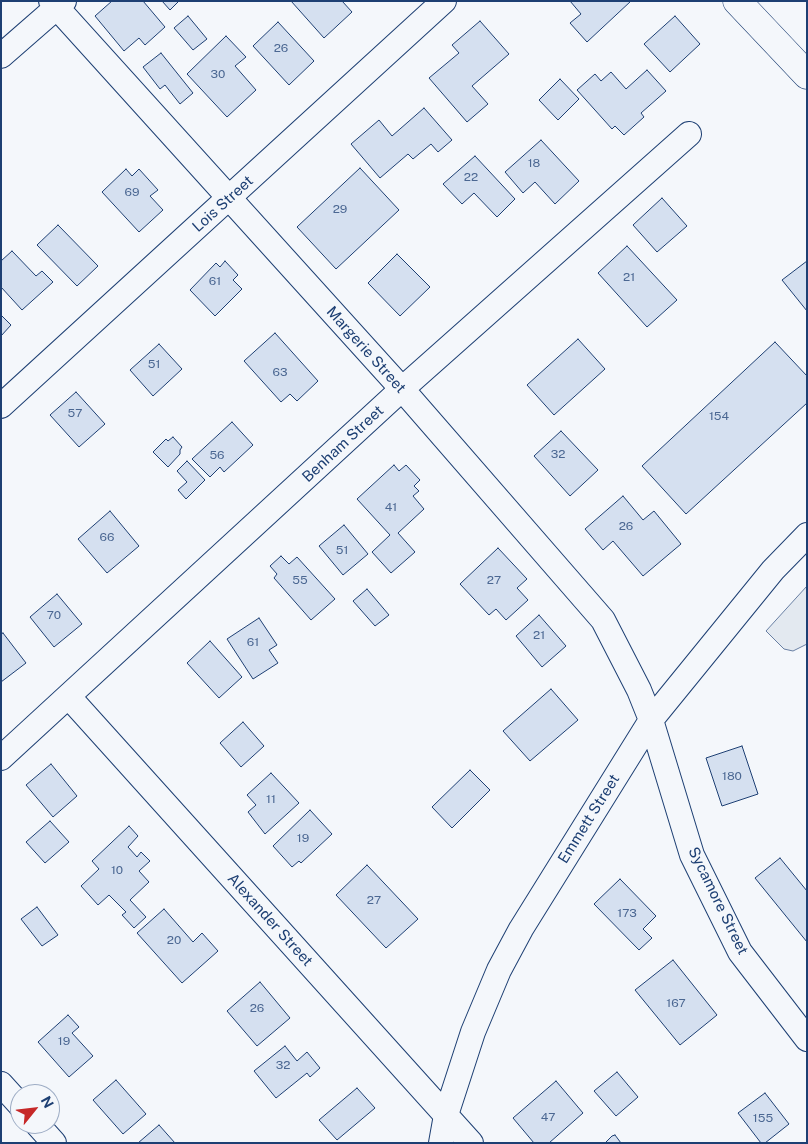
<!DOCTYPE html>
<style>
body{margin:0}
#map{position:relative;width:808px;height:1144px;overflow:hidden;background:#f4f7fb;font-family:"Public Sans",sans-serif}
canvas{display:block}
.frame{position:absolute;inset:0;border:2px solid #1d3f73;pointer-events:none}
.north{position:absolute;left:10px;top:1084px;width:50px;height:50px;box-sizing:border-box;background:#f4f7fb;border:1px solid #9eadc5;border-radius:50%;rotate:61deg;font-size:14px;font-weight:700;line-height:20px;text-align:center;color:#1d3f73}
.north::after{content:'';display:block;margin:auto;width:18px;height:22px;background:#c62828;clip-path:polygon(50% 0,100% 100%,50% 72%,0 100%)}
</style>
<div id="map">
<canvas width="808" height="1144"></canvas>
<div class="frame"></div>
<div class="north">N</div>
</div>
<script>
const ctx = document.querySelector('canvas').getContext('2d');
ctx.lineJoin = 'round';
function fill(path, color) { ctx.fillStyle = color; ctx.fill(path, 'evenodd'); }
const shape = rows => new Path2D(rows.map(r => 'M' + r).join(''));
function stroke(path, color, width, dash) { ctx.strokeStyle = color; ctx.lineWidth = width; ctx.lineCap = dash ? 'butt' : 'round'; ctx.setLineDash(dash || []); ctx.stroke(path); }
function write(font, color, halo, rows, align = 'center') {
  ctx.font = font + ' "Public Sans",sans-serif'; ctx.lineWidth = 4; ctx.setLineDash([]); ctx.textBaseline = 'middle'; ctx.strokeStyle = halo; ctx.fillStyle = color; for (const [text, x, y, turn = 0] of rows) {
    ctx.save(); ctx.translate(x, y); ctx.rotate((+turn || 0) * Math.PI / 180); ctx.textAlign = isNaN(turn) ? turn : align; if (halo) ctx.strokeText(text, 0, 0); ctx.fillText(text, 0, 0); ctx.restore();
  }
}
const green = shape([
 [807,586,807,644,793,651,784,649,766,631,807,586]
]);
const building = shape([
 [112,1,143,1,165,27,145,45,139,38,124,51,95,16,112,1],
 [162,1,179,1,170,10,162,1],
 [291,1,342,1,352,12,324,38,291,1],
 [570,1,631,1,587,42,570,23,581,14,570,1],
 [188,16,207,39,193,50,174,28,188,16],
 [675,16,700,44,670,72,644,44,675,16],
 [480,21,509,54,472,86,488,104,467,122,429,78,459,53,452,45,480,21],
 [278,22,314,61,289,85,253,46,278,22],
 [226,36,246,57,235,66,256,90,227,117,187,74,226,36],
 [161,53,193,93,180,104,165,85,160,89,143,67,161,53],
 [647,70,666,91,641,113,644,117,624,135,615,126,612,129,577,90,595,74,601,81,611,72,626,89,647,70],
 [560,79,579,99,558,120,539,100,560,79],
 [424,108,452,140,438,152,431,144,413,159,408,154,380,178,351,144,379,120,392,136,424,108],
 [541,140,579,181,555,204,535,182,523,193,505,172,541,140],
 [475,156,515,199,497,217,474,193,462,204,443,184,475,156],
 [360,168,399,210,336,269,297,227,360,168],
 [126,169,132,176,139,169,158,190,150,196,163,210,139,232,102,192,126,169],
 [662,198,687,226,657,252,633,225,662,198],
 [58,225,98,266,77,286,37,245,58,225],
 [627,246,677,300,647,327,598,273,627,246],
 [12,251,36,276,42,271,53,282,22,310,1,287,1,261,12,251],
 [397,254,430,287,400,316,368,283,397,254],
 [225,261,238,275,233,280,242,289,215,316,190,290,216,263,220,267,225,261],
 [807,261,807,311,782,280,807,261],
 [1,315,11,325,1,336,1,315],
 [275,333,318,381,297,401,290,394,281,402,244,361,275,333],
 [578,339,605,369,554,415,527,385,578,339],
 [775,342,807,376,807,403,686,514,642,466,775,342],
 [159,344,182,369,153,396,130,370,159,344],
 [76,392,105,424,79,447,50,415,76,392],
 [232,422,253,445,224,472,220,467,210,477,192,459,232,422],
 [561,431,598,470,570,496,534,456,561,431],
 [173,437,182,447,180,450,180,454,168,467,153,452,166,439,168,441,173,437],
 [187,461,205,480,186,499,178,490,187,482,177,471,187,461],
 [394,465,399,471,406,465,420,480,414,486,419,491,413,496,424,509,398,533,415,552,391,573,372,552,390,535,357,499,394,465],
 [623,496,643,520,654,511,681,544,643,576,613,541,603,550,585,529,623,496],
 [110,511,139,546,107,573,78,539,110,511],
 [344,525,368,554,343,575,319,546,344,525],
 [498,548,527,579,517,588,528,600,506,620,496,609,489,615,460,584,498,548],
 [281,556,289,564,297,557,335,599,311,620,274,578,277,574,270,566,281,556],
 [367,589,389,615,375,626,353,601,367,589],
 [57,594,82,624,54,647,30,617,57,594],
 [539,615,566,646,542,667,516,636,539,615],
 [259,618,277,645,269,650,278,663,253,679,227,639,259,618],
 [3,633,26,663,1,682,1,634,3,633],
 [210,641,242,677,219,698,187,663,210,641],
 [551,689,578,720,530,761,503,731,551,689],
 [243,722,264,746,241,767,220,743,243,722],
 [742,746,758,794,722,806,706,758,742,746],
 [51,764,77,796,53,817,26,785,51,764],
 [470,770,490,790,452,828,432,807,470,770],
 [271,773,299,803,265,834,248,812,256,805,247,795,271,773],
 [310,810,332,834,301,863,299,861,292,867,273,846,310,810],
 [50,821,69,842,45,863,26,842,50,821],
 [129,826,138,836,128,847,137,857,141,852,150,861,139,871,149,882,130,900,146,917,134,928,122,915,126,912,109,895,98,905,81,886,99,869,92,861,129,826],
 [780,858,807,891,807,942,755,878,780,858],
 [367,865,418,919,386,948,336,895,367,865],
 [620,879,656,916,643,929,652,938,639,950,594,904,620,879],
 [37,907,58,935,42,946,21,919,37,907],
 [164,909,193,942,202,933,218,951,182,983,137,933,164,909],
 [673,960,717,1015,680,1045,635,990,673,960],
 [260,982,290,1018,257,1046,227,1011,260,982],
 [68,1015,79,1027,72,1033,93,1056,69,1077,38,1042,68,1015],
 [285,1046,297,1061,307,1052,320,1068,310,1077,307,1073,276,1098,254,1071,285,1046],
 [617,1072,638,1097,616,1116,594,1091,617,1072],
 [116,1080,146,1114,123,1134,93,1100,116,1080],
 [556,1081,583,1113,549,1143,534,1143,513,1118,556,1081],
 [357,1088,375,1108,337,1140,319,1120,357,1088],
 [765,1093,789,1124,765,1143,761,1143,738,1113,765,1093],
 [159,1125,175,1143,138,1143,159,1125],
 [615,1135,621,1143,605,1143,612,1136,615,1135]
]);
const street = shape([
 [51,1,402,389,603,620,639,690,651,720,692,855,740,952,807,1039],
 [1,56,64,1],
 [1,406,444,1],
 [69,697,471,1143],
 [1,758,402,389,689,134],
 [1,1084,20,1105],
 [37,1124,54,1143],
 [441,1143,446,1115,473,1032,499,970,521,929,651,720,773,570,807,535]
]);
const highway = shape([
 [737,1,807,75]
]);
const numberNames = [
 ["26",281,48],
 ["30",218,74],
 ["18",534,163],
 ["22",471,177],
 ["69",132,192],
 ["29",340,209],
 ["21",629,277],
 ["61",215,281],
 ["51",154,364],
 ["63",280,372],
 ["57",75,413],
 ["154",719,416],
 ["32",558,454],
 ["56",217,455],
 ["41",391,507],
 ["26",626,526],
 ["66",107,537],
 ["51",342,550],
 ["55",300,580],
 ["27",494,580],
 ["70",54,615],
 ["21",539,635],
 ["61",253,642],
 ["180",732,776],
 ["11",271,799],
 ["19",303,838],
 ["10",117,870],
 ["27",374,900],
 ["173",627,913],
 ["20",174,940],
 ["167",676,1003],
 ["26",257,1008],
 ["19",64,1041],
 ["32",283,1065],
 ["47",548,1117],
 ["155",763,1118]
];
const streetNames = [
 ["Lois Street",223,204,-42],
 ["Margerie Street",366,350,48],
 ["Benham Street",343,444,-43],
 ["Emmett Street",589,819,-58],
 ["Sycamore Street",718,901,64],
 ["Alexander Street",270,920,48]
];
fill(green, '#e3e9f0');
stroke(green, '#687fa3', 1);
fill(building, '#d5e0f0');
stroke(building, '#1d3f73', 1);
stroke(street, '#1d3f73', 26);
stroke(highway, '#1d3f73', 29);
stroke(street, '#f4f7fb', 24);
stroke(highway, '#f4f7fb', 28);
write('12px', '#4b6792', null, numberNames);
write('15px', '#1d3f73', '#f4f7fb', streetNames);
</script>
